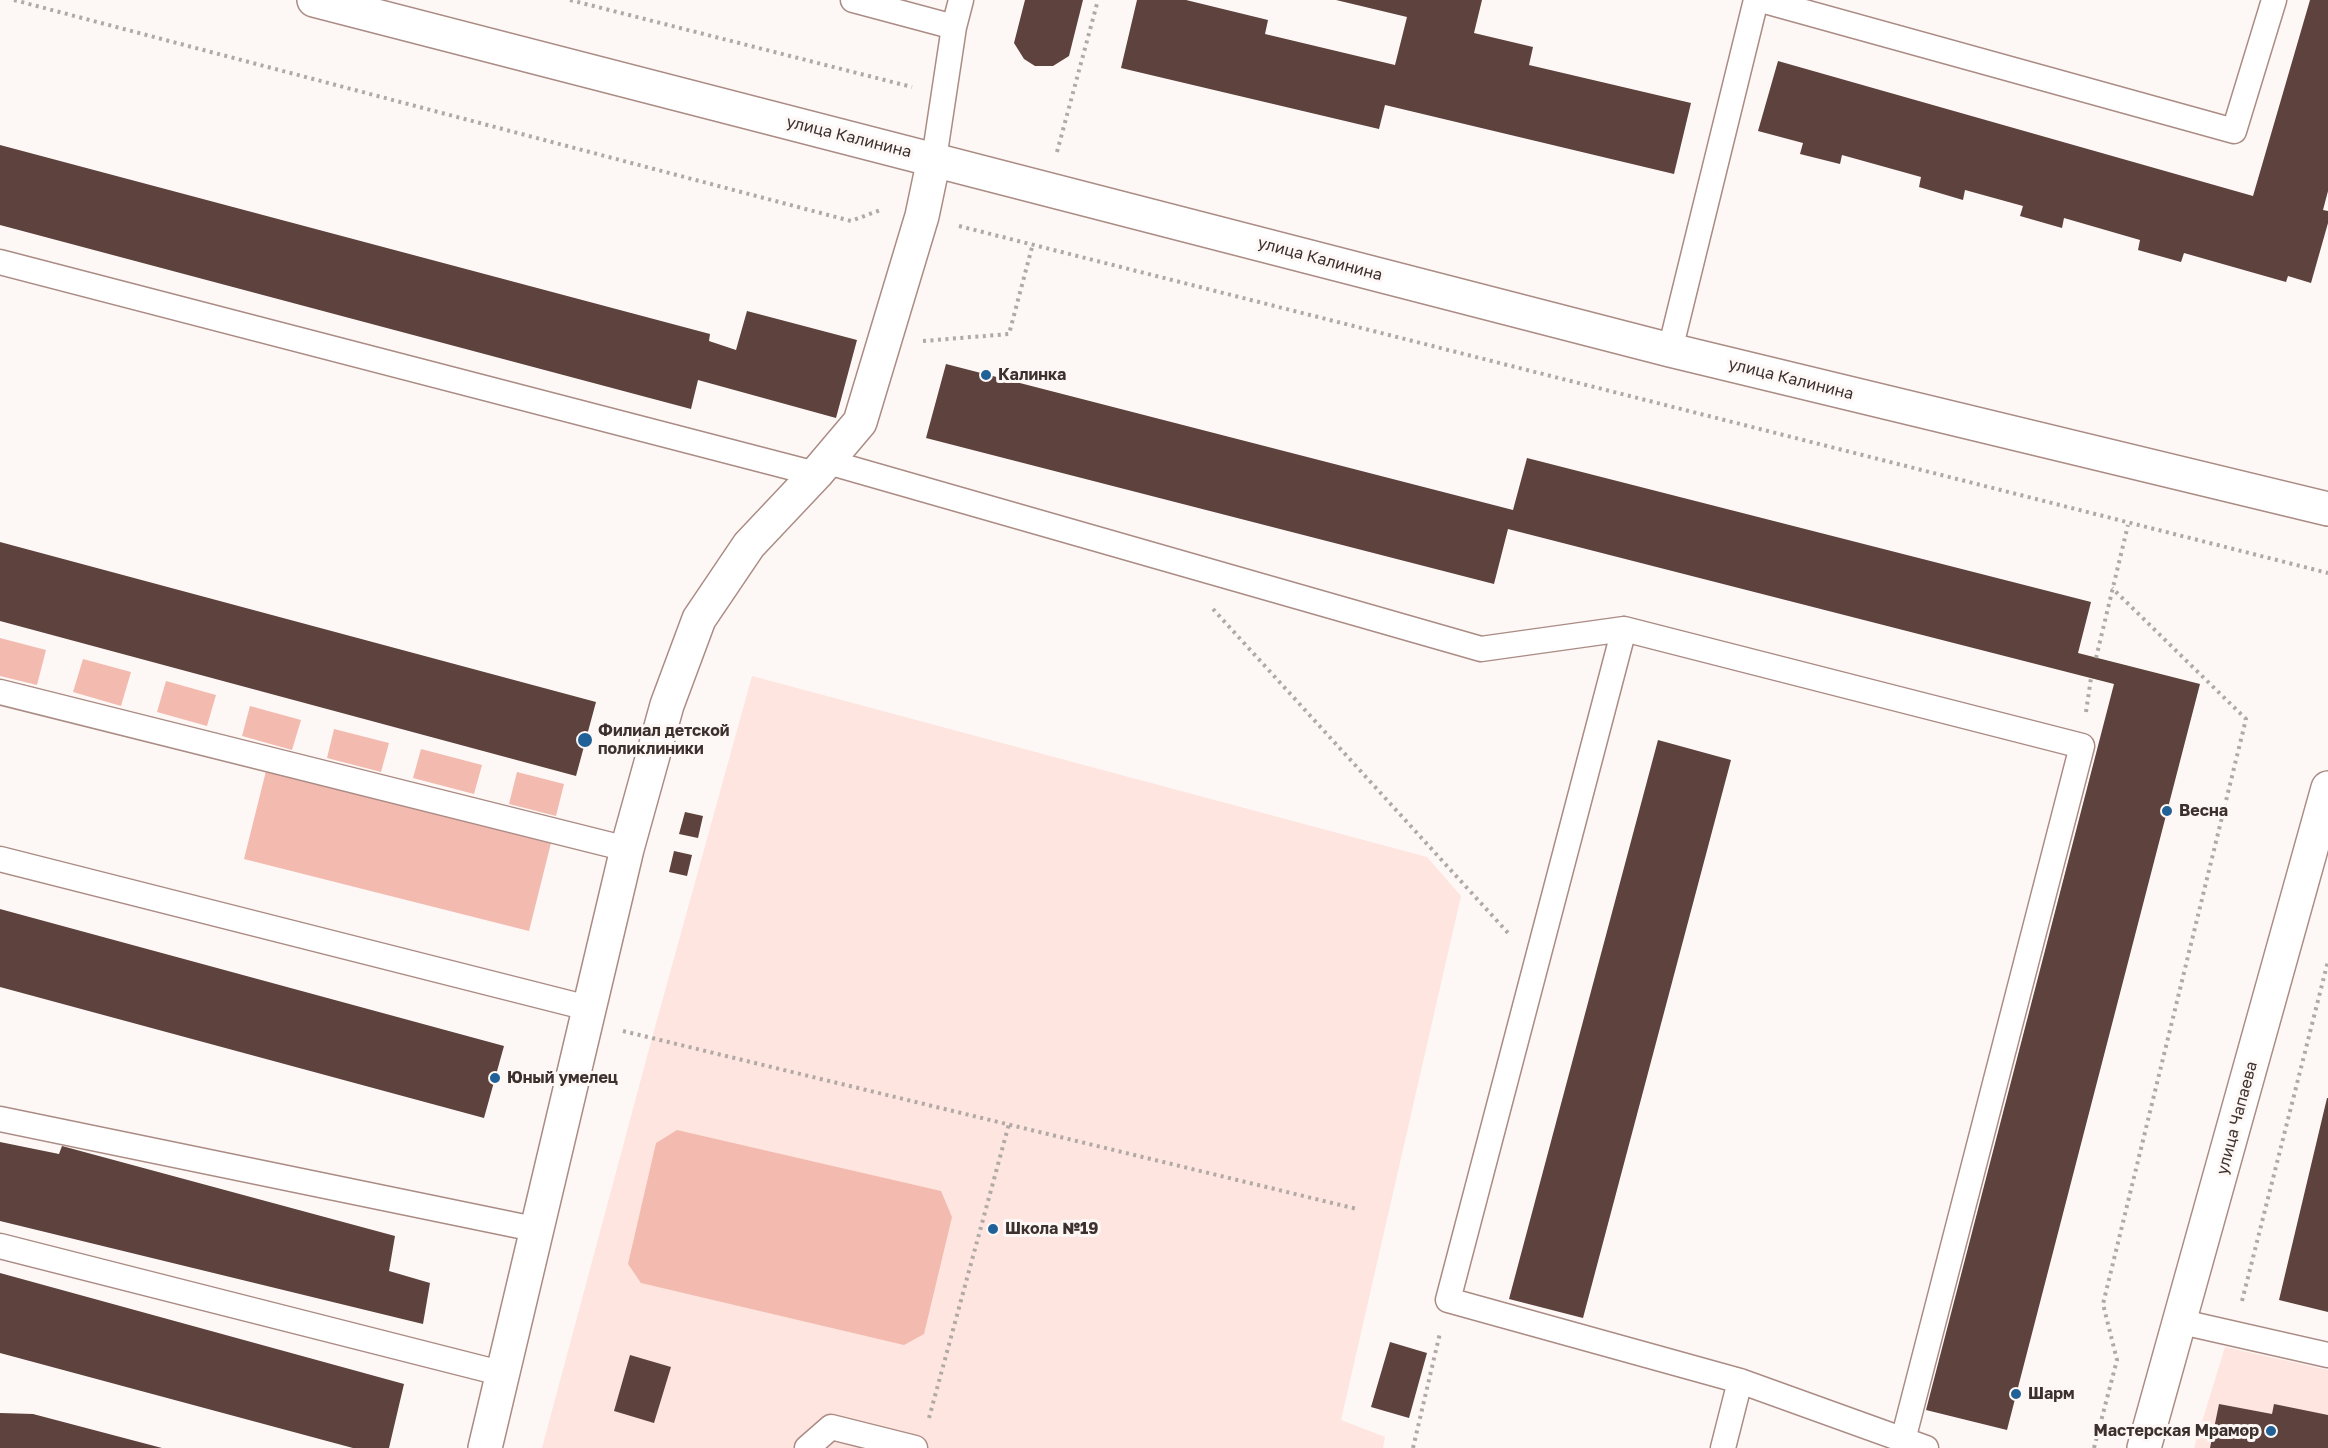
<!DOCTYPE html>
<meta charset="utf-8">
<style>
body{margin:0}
canvas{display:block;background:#fdf7f5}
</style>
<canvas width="2328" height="1448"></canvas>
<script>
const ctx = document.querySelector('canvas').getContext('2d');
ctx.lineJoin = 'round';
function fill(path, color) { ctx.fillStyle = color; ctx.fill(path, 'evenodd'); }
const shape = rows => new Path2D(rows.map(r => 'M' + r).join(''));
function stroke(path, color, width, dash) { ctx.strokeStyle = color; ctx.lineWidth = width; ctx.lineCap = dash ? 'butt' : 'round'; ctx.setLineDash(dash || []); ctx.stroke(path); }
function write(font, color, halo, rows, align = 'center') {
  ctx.font = font + ' "Golos Text",sans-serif'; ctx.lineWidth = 6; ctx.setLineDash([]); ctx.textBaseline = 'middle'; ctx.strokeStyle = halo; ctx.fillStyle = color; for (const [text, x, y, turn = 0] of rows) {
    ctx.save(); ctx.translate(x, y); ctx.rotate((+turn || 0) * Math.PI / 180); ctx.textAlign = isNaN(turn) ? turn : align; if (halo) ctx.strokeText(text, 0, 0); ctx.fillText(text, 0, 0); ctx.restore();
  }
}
const built = shape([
 [752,676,1427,857,1461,896,1341,1420,1385,1437,1383,1448,542,1448,652,1038],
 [2225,1347,2328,1370,2328,1448,2194,1448]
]);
const green = shape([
 [0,638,46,650,37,685,0,676],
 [83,659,131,672,121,706,73,692],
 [166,681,216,695,207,726,157,712],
 [250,706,301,720,292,750,242,736],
 [334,729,389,743,381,772,327,758],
 [421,749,482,765,474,794,413,778],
 [266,771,551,843,529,931,244,859],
 [517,772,564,784,556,816,509,804],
 [677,1130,941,1191,952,1217,924,1334,904,1345,641,1283,628,1264,656,1143]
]);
const building = shape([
 [1025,0,1083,0,1069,56,1053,66,1035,66,1024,59,1014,43],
 [1137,0,1186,0,1268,20,1265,34,1395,65,1407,17,1336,0,1482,0,1474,33,1533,47,1529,65,1691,103,1674,174,1385,105,1379,129,1121,68],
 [2310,0,2328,0,2328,191,2323,210,2328,211,2328,223,2311,283,2288,276,2286,282,2184,253,2181,262,2138,250,2140,240,2064,218,2062,228,2020,216,2023,206,1965,190,1963,200,1919,187,1921,177,1842,155,1840,164,1800,154,1803,143,1758,131,1778,61,2253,196],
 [0,145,710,334,709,341,736,350,747,311,857,340,836,418,698,380,691,409,0,225],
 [946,364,1513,510,1527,458,2091,602,2078,653,2200,684,2007,1430,1926,1410,2114,684,1508,529,1494,584,926,438],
 [0,542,596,702,576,776,0,621],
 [1658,740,1731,760,1583,1318,1509,1299],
 [685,812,703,816,698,838,679,834],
 [674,851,692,855,687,876,669,872],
 [0,909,504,1046,484,1118,0,987],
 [2327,1098,2328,1098,2328,1312,2279,1300],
 [0,1142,59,1154,62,1146,395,1236,389,1271,430,1283,423,1324,0,1221],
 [0,1273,404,1384,389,1448,353,1448,0,1353],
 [1390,1342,1427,1353,1409,1418,1371,1407],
 [630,1355,671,1367,654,1423,614,1411],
 [2219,1404,2272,1414,2274,1404,2328,1415,2328,1448,2210,1448],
 [0,1413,33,1414,162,1448,0,1448]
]);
const path = shape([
 [14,0,851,221,883,209],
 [570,0,912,87],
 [1057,152,1098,0],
 [959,226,2328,573],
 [923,341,1009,334,1032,247],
 [1213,609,1509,934],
 [2096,658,2128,525],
 [2086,712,2091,678],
 [623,1031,1357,1209],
 [2242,1301,2328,961],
 [929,1418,1009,1124],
 [1413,1448,1440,1333],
 [2094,1448,2117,1360,2103,1304,2246,719,2112,588]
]);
const lane = shape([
 [853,0,954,27],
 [1761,0,2234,131,2274,0],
 [934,159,954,27,961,0],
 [0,262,816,474],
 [1670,350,1756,0],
 [828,462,1481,649,1624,629,2082,746,1903,1440],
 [1624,629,1448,1300,1740,1381,1926,1448],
 [0,692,627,849],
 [0,859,588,1008],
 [0,1119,539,1230],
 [0,1246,504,1374],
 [2182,1322,2328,1355],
 [807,1448,831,1427,915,1448],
 [1723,1448,1740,1381]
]);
const street = shape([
 [485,1448,627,849,667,705,699,619,749,545,816,474,860,422,922,216,934,159],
 [2144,1448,2328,788]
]);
const secondary = shape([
 [314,0,1670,350,2328,509]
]);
const markers = [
 [986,375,6,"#206197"],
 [585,740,8,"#206197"],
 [2167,811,6,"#206197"],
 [495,1078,6,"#206197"],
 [993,1229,6,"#206197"],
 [2016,1394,6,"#206197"],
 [2271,1431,6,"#206197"]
];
const streetNames = [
 ["улица Калинина",849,137,14],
 ["улица Калинина",1320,259,15],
 ["улица Калинина",1791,379,14],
 ["улица Чапаева",2237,1118,-75]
];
const poiNames = [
 ["Калинка",998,375],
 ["Филиал детской",598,731],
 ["поликлиники",598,749],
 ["Весна",2179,811],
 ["Юный умелец",507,1078],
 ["Школа №19",1005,1229],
 ["Шарм",2028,1394],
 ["Мастерская Мрамор",2259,1431,"right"]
];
fill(built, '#fee5df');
fill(green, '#f3bbaf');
fill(building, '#5d423d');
stroke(lane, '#ab8c85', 27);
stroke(street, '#ab8c85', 36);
stroke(secondary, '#ab8c85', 36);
stroke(path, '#b1a9a6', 4, [3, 4.5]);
stroke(lane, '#fff', 24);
stroke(street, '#fff', 33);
stroke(secondary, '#fff', 33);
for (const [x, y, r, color] of markers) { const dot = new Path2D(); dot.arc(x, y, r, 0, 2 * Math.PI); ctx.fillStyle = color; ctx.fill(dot); stroke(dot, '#fdf7f5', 2); }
write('16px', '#3d312e', '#fdf7f5', streetNames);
write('bold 16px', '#3d312e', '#fdf7f5', poiNames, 'left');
</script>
